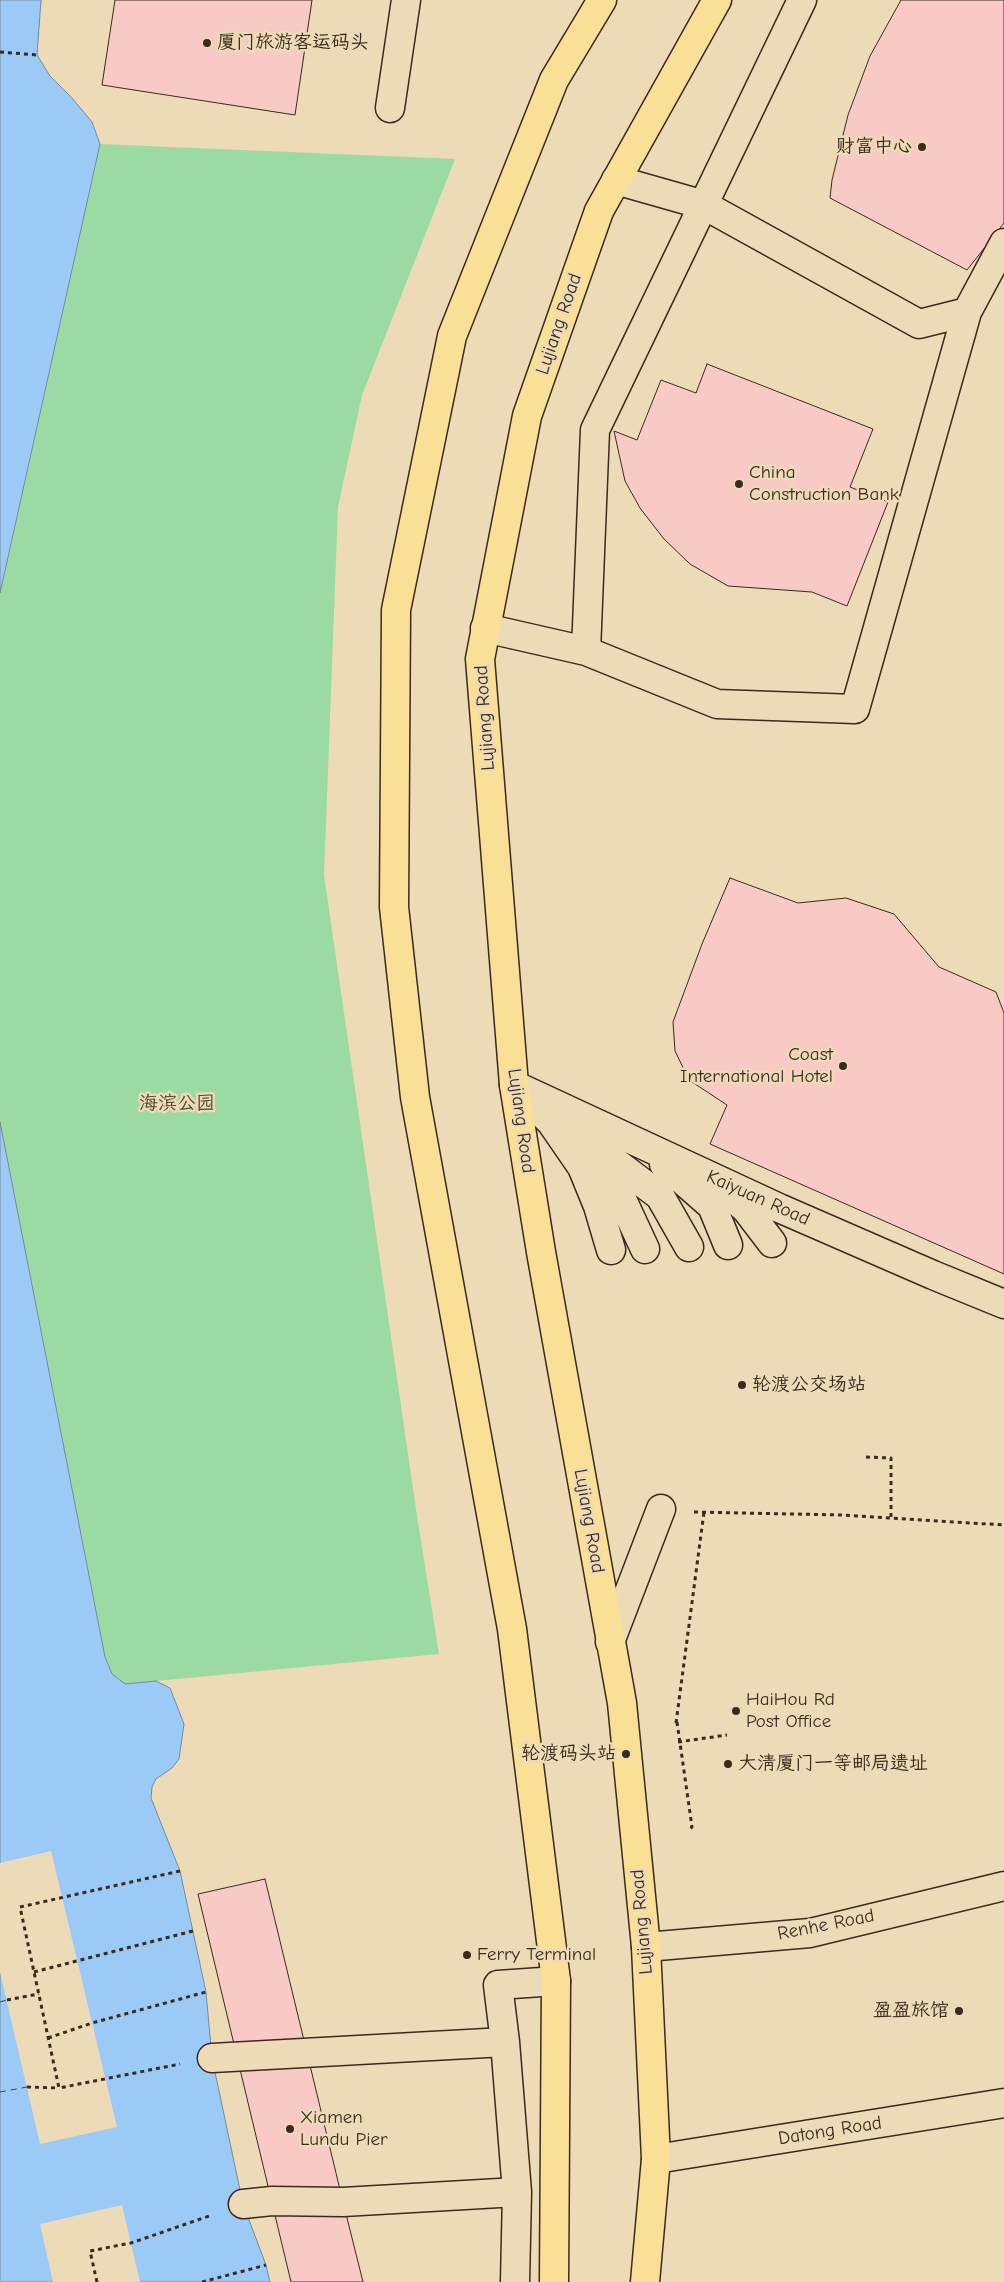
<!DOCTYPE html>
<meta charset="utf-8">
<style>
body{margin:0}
canvas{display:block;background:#eddab7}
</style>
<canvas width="1004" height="2282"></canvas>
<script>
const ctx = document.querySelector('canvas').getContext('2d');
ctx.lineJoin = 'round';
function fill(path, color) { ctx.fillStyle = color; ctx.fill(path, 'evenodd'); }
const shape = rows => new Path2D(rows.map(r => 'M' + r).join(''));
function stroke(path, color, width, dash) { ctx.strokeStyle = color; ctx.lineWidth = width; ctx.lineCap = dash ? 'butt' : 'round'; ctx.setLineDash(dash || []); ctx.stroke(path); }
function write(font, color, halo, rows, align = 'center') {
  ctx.font = font + ' "Comic Neue","LXGW WenKai TC",sans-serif'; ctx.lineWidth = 5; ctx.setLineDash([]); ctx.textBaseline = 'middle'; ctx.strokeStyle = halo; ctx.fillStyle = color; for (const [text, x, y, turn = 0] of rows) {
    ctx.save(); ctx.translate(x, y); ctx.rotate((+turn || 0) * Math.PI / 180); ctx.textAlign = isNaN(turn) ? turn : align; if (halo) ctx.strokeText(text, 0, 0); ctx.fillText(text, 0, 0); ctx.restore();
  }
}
const green = shape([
 [100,144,455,159,362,395,338,507,324,875,417,1516,439,1654,125,1684,112,1674,105,1657,0,1122,0,593]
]);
const water = shape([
 [0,0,41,0,37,55,50,76,72,98,92,122,100,144,0,593,0,0],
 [0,1122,105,1657,112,1674,125,1684,156,1681,170,1688,184,1724,179,1759,172,1768,156,1779,152,1787,151,1798,180,1871,206,1992,212,2058,243,2204,266,2265,270,2282,0,2282,0,1122]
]);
const pier = shape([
 [51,1851,117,2127,40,2144,0,1972,0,1863],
 [122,2205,140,2282,53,2282,40,2224]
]);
const ferry = shape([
 [0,2002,7,2000],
 [0,2092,27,2087]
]);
const building = shape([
 [115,0,312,0,295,115,102,85,115,0],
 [901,0,1004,0,1004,223,967,270,830,198,832,180,848,115,870,56,901,0],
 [707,364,873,429,850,487,888,502,847,606,812,592,728,586,690,564,664,539,640,508,625,481,614,431,637,440,661,380,696,393,707,364],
 [730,878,798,903,846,898,894,914,939,967,996,992,1004,1013,1004,1274,710,1144,727,1105,689,1080,675,1051,673,1022,702,944,730,878],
 [265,1879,343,2202,363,2282,291,2282,198,1894,265,1879]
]);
const path = shape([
 [0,52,37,55],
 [866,1457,891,1458,891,1519],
 [694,1512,841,1515,1004,1525],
 [677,1722,692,1827,690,1829],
 [676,1723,704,1512],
 [678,1742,727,1735],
 [180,1871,20,1907,59,2088,180,2064],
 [34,1972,193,1931],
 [7,2000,39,1994],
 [48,2038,92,2023,206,1992],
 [27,2087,59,2088],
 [97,2282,90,2251,131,2243,212,2215],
 [202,2282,266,2265]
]);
const minor = shape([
 [802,0,595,430,586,651,717,704,855,709,967,312],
 [390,108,406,0],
 [616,180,704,205,919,324,967,312,1004,243],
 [485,628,586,651],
 [514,1085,779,1208,933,1275,1004,1304],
 [527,1099,551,1122,582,1167,598,1206,611,1250],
 [561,1128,607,1156,660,1196,689,1247],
 [583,1156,619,1193,645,1249],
 [664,1164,712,1206,728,1245],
 [725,1190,746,1209,772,1243],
 [610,1642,661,1509],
 [646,1947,810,1933,1004,1886],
 [505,2042,517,2192],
 [212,2058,505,2042,498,1985,556,1981],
 [656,2159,1004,2103],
 [243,2204,272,2201,343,2202,517,2192,515,2282]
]);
const major = shape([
 [554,2282,556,1981,512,1629,415,1097,394,907,396,610,452,336,554,80,602,0],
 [645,2282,656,2159,646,1947,622,1703,541,1252,514,1085,480,659,527,416,599,211,717,0]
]);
const markers = [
 [207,43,5,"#3b2a1e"],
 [922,147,5,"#3b2a1e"],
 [739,484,5,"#3b2a1e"],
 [843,1066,5,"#3b2a1e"],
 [742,1385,5,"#3b2a1e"],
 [736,1711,5,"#3b2a1e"],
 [626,1754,5,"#3b2a1e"],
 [728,1764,5,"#3b2a1e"],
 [467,1955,5,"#3b2a1e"],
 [959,2011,5,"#3b2a1e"],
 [290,2129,5,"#3b2a1e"]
];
const poiNames = [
 ["厦门旅游客运码头",217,43],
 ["财富中心",912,147,"right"],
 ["China",749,473],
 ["Construction Bank",749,495],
 ["Coast",833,1055,"right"],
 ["International Hotel",833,1077,"right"],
 ["轮渡公交场站",752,1385],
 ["HaiHou Rd",746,1700],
 ["Post Office",746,1722],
 ["轮渡码头站",616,1754,"right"],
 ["大清厦门一等邮局遗址",738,1764],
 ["Ferry Terminal",477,1955],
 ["盈盈旅馆",949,2011,"right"],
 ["Xiamen",300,2118],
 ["Lundu Pier",300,2140]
];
const streetNames = [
 ["Lujiang Road",559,324,-71],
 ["Lujiang Road",485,718,-94],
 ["Lujiang Road",521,1121,82],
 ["Kaiyuan Road",758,1198,24],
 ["Lujiang Road",589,1521,80],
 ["Lujiang Road",642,1922,-95],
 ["Renhe Road",826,1925,-11],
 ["Datong Road",830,2131,-9]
];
const parkNames = [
 ["海滨公园",177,1104]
];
fill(green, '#9cdaa3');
fill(water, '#9ccaf7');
stroke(water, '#758aa0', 1);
fill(pier, '#eddab7');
stroke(ferry, '#4a423f', 1, [6, 5]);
fill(building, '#f9c9c5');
stroke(building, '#3b2a1e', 1);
stroke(minor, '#3b2a1e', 31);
stroke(major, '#3b2a1e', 31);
stroke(path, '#3b2a1e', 3, [4, 4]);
stroke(minor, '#eddab7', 28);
stroke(major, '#fadf96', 28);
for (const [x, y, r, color] of markers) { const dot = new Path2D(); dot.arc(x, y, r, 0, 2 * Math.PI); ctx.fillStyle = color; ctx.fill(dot); stroke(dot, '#eddab7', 2); }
write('19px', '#3b2a1e', '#eddab7', poiNames, 'left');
write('19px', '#3b2a1e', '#eddab7', streetNames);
write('19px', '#4a4432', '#eddab7', parkNames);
</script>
